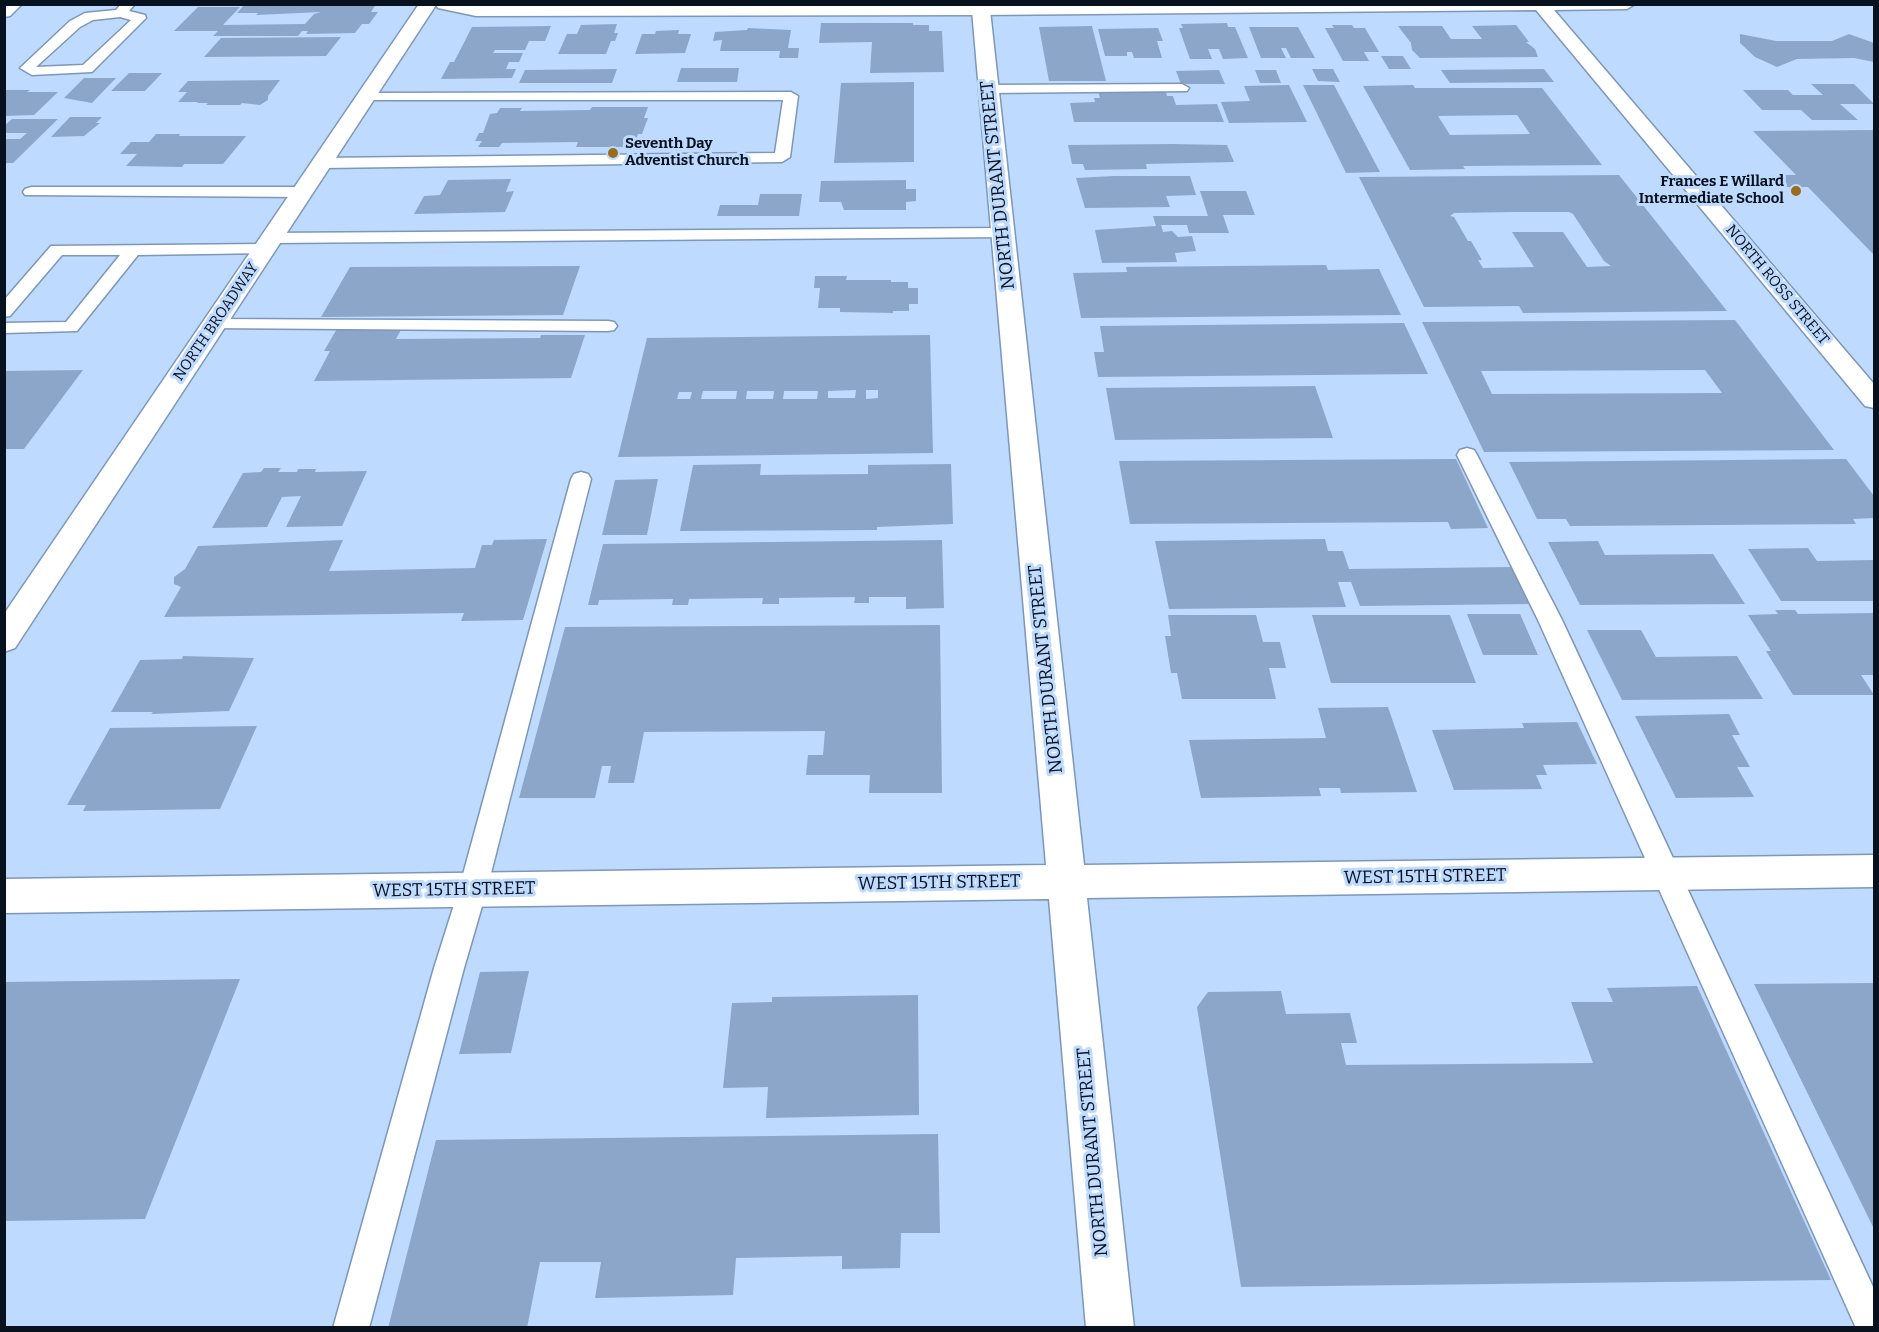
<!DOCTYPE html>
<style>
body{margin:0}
#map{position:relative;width:1879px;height:1332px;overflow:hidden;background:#bedafe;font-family:Bitter,serif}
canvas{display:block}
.frame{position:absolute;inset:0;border:6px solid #08121e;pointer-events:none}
</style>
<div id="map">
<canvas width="1879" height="1332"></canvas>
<div class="frame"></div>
</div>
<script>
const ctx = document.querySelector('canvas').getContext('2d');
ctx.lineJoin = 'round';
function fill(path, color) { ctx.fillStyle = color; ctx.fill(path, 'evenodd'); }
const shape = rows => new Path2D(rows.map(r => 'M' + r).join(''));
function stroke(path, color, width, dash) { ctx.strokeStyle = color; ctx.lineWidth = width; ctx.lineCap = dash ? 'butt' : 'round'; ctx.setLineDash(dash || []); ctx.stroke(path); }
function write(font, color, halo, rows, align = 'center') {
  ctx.font = font + ' Bitter,serif'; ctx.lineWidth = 6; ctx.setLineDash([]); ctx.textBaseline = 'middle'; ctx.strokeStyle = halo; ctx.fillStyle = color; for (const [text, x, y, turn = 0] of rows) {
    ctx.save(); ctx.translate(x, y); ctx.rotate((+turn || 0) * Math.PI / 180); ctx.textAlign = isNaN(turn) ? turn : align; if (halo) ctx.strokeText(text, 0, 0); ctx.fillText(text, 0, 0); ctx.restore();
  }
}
const building = shape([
 [245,4,376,4,371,12,378,12,369,24,362,24,355,33,306,34,308,31,302,31,298,36,213,36,218,31,174,31,198,7,240,7,223,25,305,24,314,14,321,12,256,15,258,13,237,13],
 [821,23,913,23,913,25,929,25,929,31,942,31,944,72,870,73,872,42,819,43],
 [1227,23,1228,27,1235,27,1248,58,1223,59,1219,49,1208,49,1212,59,1190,59,1179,28,1183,28,1181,24],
 [617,24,614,33,618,33,615,41,611,41,606,54,558,54,567,34,577,34,581,25],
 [1332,25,1352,25,1354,28,1365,28,1379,52,1364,52,1369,61,1343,61,1325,28,1334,28],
 [1516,25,1529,42,1526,42,1535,49,1538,57,1420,58,1412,50,1411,43,1398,26,1442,26,1451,39,1482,39,1472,26],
 [551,26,545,41,529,41,525,50,495,50,493,53,523,53,519,62,509,62,506,69,516,69,512,78,441,79,450,62,454,62,472,27],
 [1092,26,1106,81,1049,81,1039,27],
 [1249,27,1298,27,1315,58,1291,58,1286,48,1281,48,1286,58,1261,58],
 [748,28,791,30,788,48,799,48,798,58,779,58,780,51,720,51,722,40,713,41,715,32,747,30],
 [1158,28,1163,41,1157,41,1162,58,1134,58,1132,52,1127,52,1127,56,1105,56,1098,29],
 [679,30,678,34,691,34,685,53,635,54,642,34,655,34,656,31],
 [1740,34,1776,41,1832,41,1849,34,1874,43,1874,62,1854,58,1797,59,1777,67,1755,57,1740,43],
 [341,37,326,56,204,57,221,38],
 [1381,56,1403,56,1411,69,1389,69],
 [681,68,739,68,737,82,677,82],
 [617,69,612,83,519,83,525,70],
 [1312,69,1333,69,1340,82,1318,81],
 [1544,69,1554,82,1450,83,1441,70],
 [1219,70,1225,84,1181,84,1176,71],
 [1255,70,1276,70,1281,83,1260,83],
 [129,73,162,73,145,91,111,91],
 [84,78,116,78,92,103,64,98],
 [280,80,268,96,268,100,260,105,242,103,240,105,206,105,208,103,197,103,198,102,178,102,187,92,178,92,188,81],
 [914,82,914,162,834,163,841,83],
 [1811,84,1854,84,1874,104,1840,104,1858,120,1812,120,1801,110,1762,110,1743,90,1788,90,1793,95,1823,95],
 [1289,85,1307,122,1229,123,1221,102,1250,101,1244,86],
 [1303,85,1334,85,1380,172,1346,173],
 [1413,85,1415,88,1542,88,1602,165,1463,166,1465,169,1410,170,1363,86],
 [1517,115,1530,134,1450,135,1438,116],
 [6,90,30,90,27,92,58,92,34,115,4,116],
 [1098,91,1166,92,1167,96,1173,96,1176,105,1217,104,1224,122,1074,122,1070,103,1095,102,1094,98,1100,98],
 [592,107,648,107,644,118,648,118,642,134,638,134,634,147,576,147,578,142,502,143,499,147,478,147,482,141,475,141,479,133,483,133,490,114,497,113,500,108,522,108,520,111,590,110],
 [70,117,102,117,96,123,100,123,84,136,51,137],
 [12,119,58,119,13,163,4,163,4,139,20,139,27,133,4,133,4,126],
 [1874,130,1874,255,1808,187,1778,187,1767,175,1796,175,1753,131],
 [156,134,180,134,179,136,246,136,223,164,184,164,182,167,126,166,137,154,120,154,131,142,149,142],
 [1171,144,1227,145,1234,162,1146,164,1147,169,1085,170,1083,164,1072,164,1068,145],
 [1619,175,1727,311,1523,313,1519,306,1424,307,1359,177],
 [1512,212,1569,212,1573,214,1604,261,1611,266,1587,267,1563,232,1512,232,1534,267,1483,268,1478,260,1482,260,1471,241,1468,241,1454,217,1450,216,1454,213],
 [1114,176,1190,176,1196,195,1166,196,1170,207,1085,208,1076,178],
 [511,179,506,192,514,191,505,212,414,214,424,196,440,195,448,180],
 [906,180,906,189,916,189,916,201,906,202,906,210,844,210,841,202,819,202,821,181],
 [1200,191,1246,191,1255,215,1223,215,1229,233,1189,233,1187,225,1161,225,1163,232,1172,231,1178,237,1192,236,1196,251,1175,253,1177,262,1102,263,1095,230,1156,226,1153,216,1208,216],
 [760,194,802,194,799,216,717,216,720,205,758,205],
 [1326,265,1328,270,1379,269,1401,315,1081,318,1073,273,1127,272,1126,267],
 [580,266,563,315,321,317,350,267],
 [815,276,847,276,846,280,891,280,891,282,908,282,908,288,918,288,918,304,909,304,909,311,893,311,893,313,840,312,840,308,818,308,820,288,814,288],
 [1735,320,1834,450,1484,452,1422,322],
 [1705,370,1722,393,1492,394,1481,371],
 [1404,323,1428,374,1098,377,1094,352,1104,352,1100,326],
 [338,327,402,328,396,339,540,338,541,335,585,335,571,378,314,381,330,351,324,351],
 [930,335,933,453,618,457,647,338],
 [856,390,855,398,828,398,828,391],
 [866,390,878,390,878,398,866,399],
 [703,391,737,391,736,399,701,399],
 [747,391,774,391,773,399,746,399],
 [784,391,818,391,817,399,783,399],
 [679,392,692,392,690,399,677,399],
 [83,370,24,449,4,449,4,371],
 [1315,386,1333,438,1115,440,1106,388],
 [1456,459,1488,528,1451,529,1448,522,1130,524,1119,461],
 [1846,459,1874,496,1874,518,1853,519,1856,524,1570,526,1566,519,1537,519,1509,462],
 [761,464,760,475,868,474,868,465,951,464,953,524,877,527,877,530,680,531,693,465],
 [264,468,281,468,278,472,297,472,298,469,316,469,315,472,367,471,342,526,286,527,301,496,282,497,267,527,212,528,243,473,261,472],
 [658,479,647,535,602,535,615,480],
 [547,539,523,620,461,621,464,613,164,617,181,587,174,584,174,577,185,569,198,546,343,540,329,571,475,568,482,545,492,545,494,540],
 [1325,539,1328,551,1343,551,1349,569,1511,567,1529,604,1360,606,1351,582,1338,582,1346,607,1169,609,1155,541],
 [942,540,944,608,906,609,906,597,869,597,869,603,854,603,855,597,779,598,779,604,762,604,763,598,689,599,688,605,672,605,673,599,599,600,598,605,588,605,603,544],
 [1598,541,1605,555,1713,554,1745,604,1580,605,1548,542],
 [1808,548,1817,561,1874,560,1874,601,1781,601,1748,549],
 [1775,610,1795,610,1798,614,1874,613,1874,675,1861,675,1874,695,1793,695,1766,651,1771,651,1748,615,1778,614],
 [1467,614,1520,614,1538,655,1483,655],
 [1168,615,1256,615,1263,642,1280,642,1286,668,1269,668,1276,699,1182,699,1177,673,1171,673,1165,636,1171,636],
 [1312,615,1450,615,1476,683,1331,683],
 [940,625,942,793,869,793,870,775,806,775,808,755,823,755,825,731,644,732,634,783,608,783,611,766,602,766,595,798,519,798,565,627],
 [1587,630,1641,630,1656,657,1737,656,1763,699,1622,700],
 [183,656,254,658,229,711,151,714,153,712,111,712,140,660,182,659],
 [1388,707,1417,792,1341,793,1340,788,1319,788,1321,796,1201,798,1189,740,1326,738,1318,708],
 [1729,714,1740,735,1732,735,1750,767,1737,767,1754,797,1676,798,1635,716],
 [1577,722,1597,764,1543,765,1547,775,1536,775,1542,789,1454,790,1432,730,1524,728,1522,723],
 [257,726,220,809,83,811,86,805,67,805,110,728],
 [529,971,511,1053,459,1054,480,972],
 [240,979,145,1219,4,1221,4,982],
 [1874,983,1874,1229,1754,984],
 [1697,986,1831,1280,1241,1287,1197,1007,1208,992,1281,991,1286,1014,1350,1013,1357,1043,1341,1043,1346,1065,1593,1063,1571,1002,1613,1002,1607,988],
 [918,995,919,1115,766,1118,768,1087,723,1088,732,1003,772,1002,772,997],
 [938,1134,940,1233,901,1233,900,1268,842,1269,842,1256,736,1258,733,1295,595,1298,601,1262,540,1262,527,1328,388,1328,436,1140]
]);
const lane = shape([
 [121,4,135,4,129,11,145,15,146,18,92,72,32,75,20,68,70,21,85,13,116,10,121,4],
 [120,17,131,20,83,65,36,67,80,27,93,20,120,17],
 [1182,84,1189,88,1187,91,989,93,982,89,989,85,1182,84],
 [791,92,798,96,790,157,782,162,321,168,313,163,321,158,775,153,783,100,359,100,357,97,359,94,364,93,791,92],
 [31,187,302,187,310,192,302,197,25,195,23,192,25,189,31,187],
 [1003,228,1009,229,1011,233,1009,237,271,243,263,238,271,233,1003,228],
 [264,244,272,249,270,253,138,255,77,331,4,333,4,323,66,322,120,255,62,255,10,316,4,317,4,300,51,246,264,244],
 [215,319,608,321,614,322,617,326,614,330,608,331,209,328,206,324,209,320,215,319],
 [1467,448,1474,450,1477,455,1562,620,1874,1289,1874,1328,1856,1328,1538,620,1457,455,1460,450,1467,448],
 [581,472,588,474,591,479,487,889,464,968,369,1328,333,1328,434,968,459,889,571,479,574,474,581,472]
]);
const street = shape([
 [4,4,22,4,10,16,4,17,4,4],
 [981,5,987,6,990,10,1084,865,1874,855,1874,887,1087,898,1134,1328,1086,1328,1049,899,4,913,4,879,1046,865,972,10,975,6,981,5]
]);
const secondary = shape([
 [419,4,1635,4,1627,9,1554,10,1874,384,1874,408,1865,406,1536,10,981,15,476,16,438,8,436,5,15,648,4,652,4,614,419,4]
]);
const markers = [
 [613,153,6,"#9c6c1e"],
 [1796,191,6,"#9c6c1e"]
];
const farPoinames = [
 ["Seventh Day",625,144],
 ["Adventist Church",625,161],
 ["Frances E Willard",1784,182,"right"],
 ["Intermediate School",1784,199,"right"]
];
const farStreetnames = [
 ["NORTH ROSS STREET",1777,285,50],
 ["NORTH BROADWAY",216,322,-56]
];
const streetNames = [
 ["NORTH DURANT STREET",998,185,-96],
 ["NORTH DURANT STREET",1046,669,-96],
 ["WEST 15TH STREET",1425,877,-1],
 ["WEST 15TH STREET",939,883,-1],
 ["WEST 15TH STREET",454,890,-1],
 ["NORTH DURANT STREET",1093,1152,-95]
];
fill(building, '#8ba6c8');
stroke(lane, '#7d97b9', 3);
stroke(street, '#7d97b9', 3);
stroke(secondary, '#7d97b9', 3);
fill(lane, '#fff');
fill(street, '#fff');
fill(secondary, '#fff');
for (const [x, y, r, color] of markers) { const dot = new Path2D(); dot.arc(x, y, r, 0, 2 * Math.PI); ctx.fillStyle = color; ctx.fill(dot); stroke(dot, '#bedafe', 2); }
write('bold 15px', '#08121e', '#bedafe', farPoinames, 'left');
write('15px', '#08121e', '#bedafe', farStreetnames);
write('18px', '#08121e', '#bedafe', streetNames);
</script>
